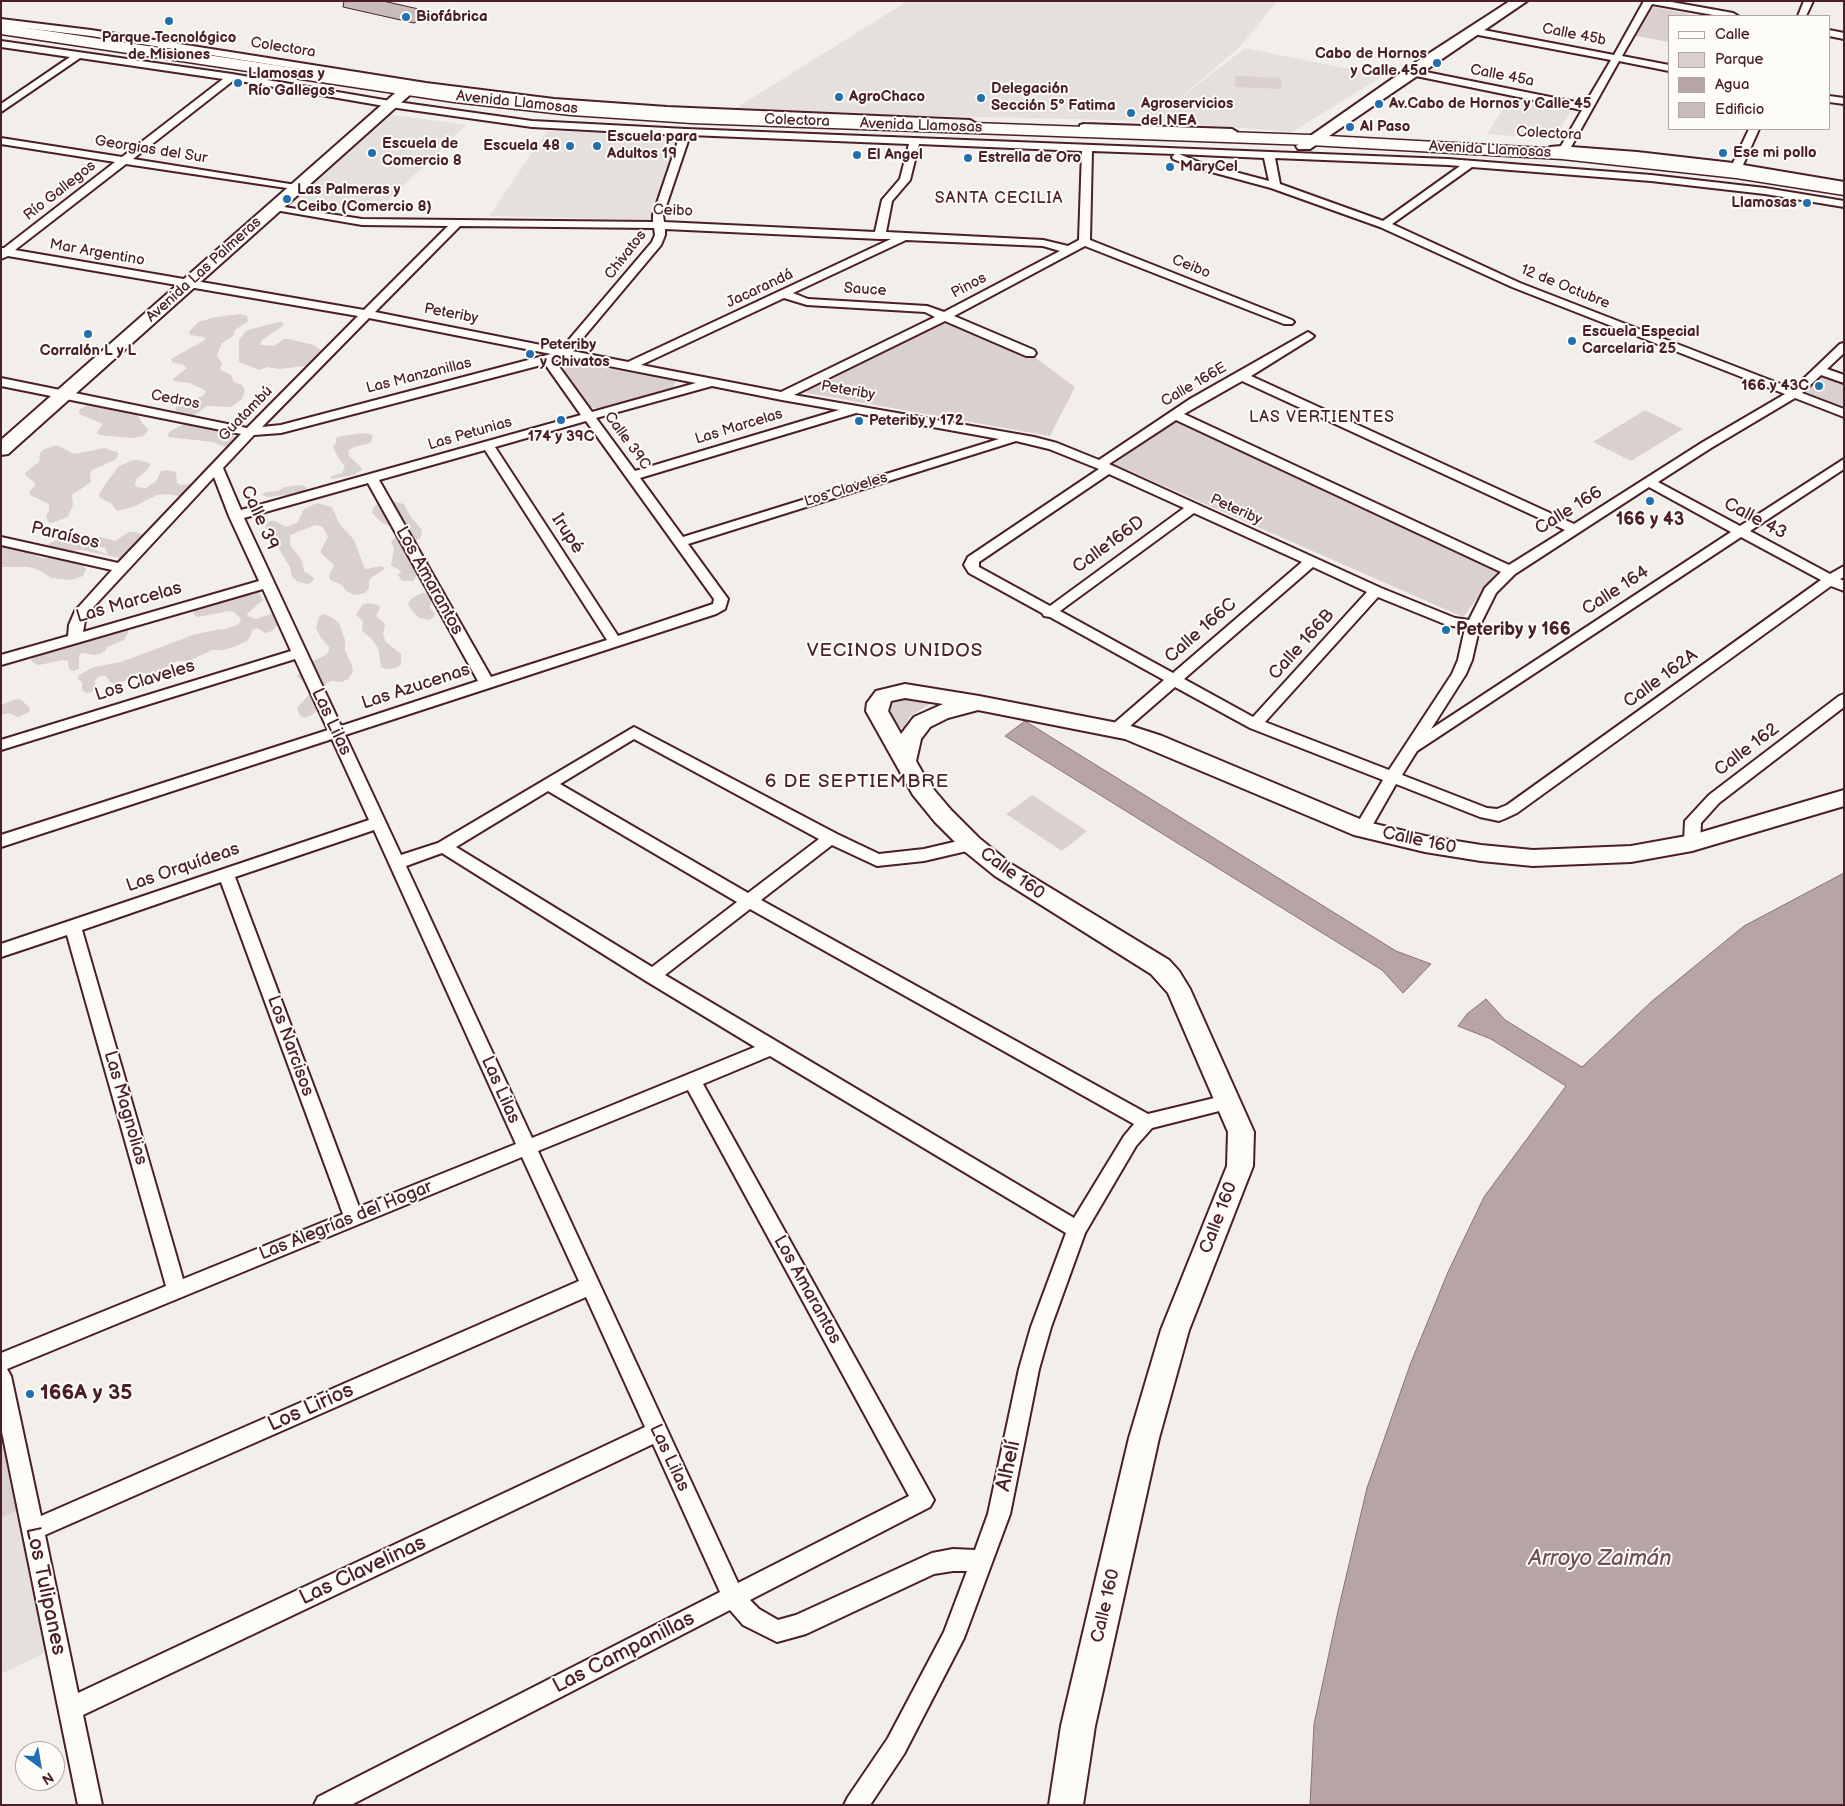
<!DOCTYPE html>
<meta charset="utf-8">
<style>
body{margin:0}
#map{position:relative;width:1845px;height:1806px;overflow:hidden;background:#f2efeb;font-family:"Balsamiq Sans",sans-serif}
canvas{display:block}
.frame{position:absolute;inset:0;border:2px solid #4a1f2b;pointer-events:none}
.legend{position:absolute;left:1668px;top:15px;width:162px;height:115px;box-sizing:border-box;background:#fdfcf7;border:1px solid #b5a4a5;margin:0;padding:6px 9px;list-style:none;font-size:15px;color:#4a1f2b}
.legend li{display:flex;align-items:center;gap:10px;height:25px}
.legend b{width:25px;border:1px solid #b5a4a5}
.north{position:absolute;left:15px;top:1741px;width:50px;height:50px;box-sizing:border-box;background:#fdfcf7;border:1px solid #b5a4a5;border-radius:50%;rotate:148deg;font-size:14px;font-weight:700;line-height:20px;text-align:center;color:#4a1f2b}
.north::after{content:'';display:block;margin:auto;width:18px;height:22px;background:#1f6fb2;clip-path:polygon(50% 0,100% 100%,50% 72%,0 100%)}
</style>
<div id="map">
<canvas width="1845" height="1806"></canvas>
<div class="frame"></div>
<ul class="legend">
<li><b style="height:6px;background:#fdfcf7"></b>Calle</li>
<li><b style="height:14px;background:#d9d0cf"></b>Parque</li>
<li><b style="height:14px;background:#b7a5a6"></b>Agua</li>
<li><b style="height:14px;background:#c8bbbb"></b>Edificio</li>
</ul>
<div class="north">N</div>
</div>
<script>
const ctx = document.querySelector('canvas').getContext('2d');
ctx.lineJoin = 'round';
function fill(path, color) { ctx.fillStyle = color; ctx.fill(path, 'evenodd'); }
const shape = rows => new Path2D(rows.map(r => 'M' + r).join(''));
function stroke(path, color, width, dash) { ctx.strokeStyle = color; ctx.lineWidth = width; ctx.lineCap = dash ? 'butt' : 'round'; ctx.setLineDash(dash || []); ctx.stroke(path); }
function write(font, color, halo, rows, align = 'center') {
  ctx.font = font + ' "Balsamiq Sans",sans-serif'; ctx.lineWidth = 4; ctx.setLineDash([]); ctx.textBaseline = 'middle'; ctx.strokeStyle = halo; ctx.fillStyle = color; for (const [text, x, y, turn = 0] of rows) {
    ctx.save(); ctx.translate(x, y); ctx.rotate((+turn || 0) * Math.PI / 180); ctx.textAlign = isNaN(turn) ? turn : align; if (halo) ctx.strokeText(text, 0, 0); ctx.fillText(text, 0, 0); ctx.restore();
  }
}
const built = shape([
 [908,1,1277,1,1240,47,1170,106,1245,48,1383,76,1292,132,1150,121,731,111],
 [1510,98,1566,110,1571,111,1554,139,1487,134],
 [386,114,466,125,376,212,292,198],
 [547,131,680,135,652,220,489,216],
 [24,1508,51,1650,1,1674,1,1518]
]);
const green = shape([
 [1653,7,1689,14,1688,16,1669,16,1669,42,1636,36],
 [1235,76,1281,78,1282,89,1235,87],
 [240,314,247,316,248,321,235,330,233,336,221,344,217,356,222,363,220,368,221,370,231,375,234,382,242,385,245,390,242,399,231,407,207,406,193,416,179,414,175,409,178,403,203,396,206,391,190,383,174,381,173,379,187,368,182,364,173,363,171,359,205,340,204,337,190,335,189,332,198,322,216,317],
 [951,318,1026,351,1075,387,1050,436,802,392],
 [278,322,282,322,284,325,262,340,260,345,274,346,284,339,289,339,314,345,325,353,310,366,305,366,280,369,268,367,259,370,239,362,239,340,245,332,248,330],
 [571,362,676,381,672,389,601,409,587,407,561,372],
 [1822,373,1844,381,1844,409,1802,393],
 [94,402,130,404,134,406,141,422,148,429,147,432,143,436,133,438,99,435,97,432,103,424,79,414,80,409],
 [1645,410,1683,429,1631,461,1593,442],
 [211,419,231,423,233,425,232,434,237,438,231,445,225,447,213,442,168,437,169,432,178,427,192,420],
 [1178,422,1357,505,1499,570,1463,617,1114,464,1168,425],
 [365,433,373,435,371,443,354,447,348,451,349,456,360,466,362,470,354,475,331,479,331,476,342,473,345,466,339,459,333,447,336,443,336,438,340,436],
 [53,446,59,446,74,454,104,448,117,452,119,454,115,460,92,470,90,473,91,482,72,495,73,505,68,517,52,523,48,522,46,516,49,510,49,504,30,495,29,492,35,486,35,483,26,476,25,473,39,462,40,453,43,450],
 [133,460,139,460,151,464,147,470,136,479,135,485,137,487,146,488,156,481,161,471,167,470,176,472,177,483,181,485,197,483,182,497,168,494,157,495,133,507,117,511,111,503,100,498,99,495,104,486,119,466],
 [302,485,307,488,305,492,294,496,286,495,267,497,262,495,266,492,278,491,284,487],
 [384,502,395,502,404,504,410,516,422,530,421,537,410,546,419,572,413,581,402,581,398,575,401,572,400,570,391,566,394,548,391,542,398,533,394,527,382,523,372,513,374,506],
 [317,503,332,507,339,523,354,540,365,569,382,566,385,569,372,577,369,580,369,588,365,593,354,595,346,591,342,585,330,580,329,576,334,565,321,553,321,550,328,537,323,527,315,525,290,535,290,545,302,561,304,571,314,578,313,581,308,584,298,582,292,577,290,567,276,544,275,538,265,527,269,521,275,521,286,527,297,523,304,509],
 [129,532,136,532,145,535,126,557,120,558,82,550,54,552,45,550,50,543,72,533,78,533,83,544,108,555,105,548,96,546,93,541,94,539,101,537,115,541],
 [1,546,15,548,42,558,65,558,79,561,86,569,83,576,71,580,51,578,41,571,29,567,1,567],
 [257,588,263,600,248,613,247,616,256,619,274,613,282,621,272,631,265,633,257,628,252,630,250,637,247,641,236,646,224,650,212,650,189,661,177,661,156,673,137,673,128,680,114,684,110,682,106,676,100,676,95,680,95,688,92,692,86,693,82,690,82,682,78,679,79,675,94,667,121,662,193,635,215,630,226,629,237,625,241,621,240,618,234,612,229,611,198,617,194,615,195,608,211,603,222,603,241,591],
 [422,593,428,593,432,596,430,608,435,614,434,617,429,620,419,618,410,608,408,603,412,598],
 [368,603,379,605,380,608,376,616,385,624,383,635,386,642,401,654,401,665,396,668,385,669,381,667,378,648,371,638,362,631,363,621,356,615,362,605],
 [324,614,333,618,339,623,345,640,345,651,352,665,353,672,348,679,342,682,331,681,326,684,324,688,324,696,315,713,305,718,300,716,297,708,312,691,297,676,304,665,326,655,329,651,329,647,321,638,316,628,319,617],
 [124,628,128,630,128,633,124,640,107,647,105,651,100,654,94,655,84,653,79,655,79,669,73,671,69,669,68,661,63,660,39,665,32,662,31,659,46,650,84,642,99,633,109,634],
 [905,697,933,702,910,716,903,728,897,728,889,710,891,703],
 [20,699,30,708,29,712,18,717,9,713,1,715,1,705,13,700],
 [1032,795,1087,831,1062,851,1006,814],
 [1,1402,24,1508,1,1518]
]);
const water = shape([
 [1025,721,1396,951,1431,964,1403,993,1382,970,1005,736,1025,721],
 [1844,873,1844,1805,1310,1805,1314,1724,1338,1611,1367,1488,1410,1365,1448,1272,1484,1197,1566,1086,1491,1039,1458,1026,1467,1014,1486,999,1505,1020,1582,1067,1651,1002,1744,926,1844,873]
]);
const building = shape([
 [344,1,383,1,432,12,414,23,343,7,344,1]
]);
const street = shape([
 [1644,1,1666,1,1733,13,1738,16,1719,16,1652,4,1622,56,1669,65,1669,71,1619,61,1571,147,1637,152,1733,163,1749,129,1759,129,1743,165,1844,182,1844,188,1737,170,1637,158,1550,151,1550,147,1561,146,1582,110,1411,75,1406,72,1411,69,1585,104,1611,60,1473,34,1468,31,1473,28,1614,55,1644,1],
 [1804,1,1813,1,1806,16,1798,16,1804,1],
 [1,19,91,30,426,83,554,99,667,107,970,120,975,123,970,126,667,113,554,105,426,89,91,36,1,25,1,19],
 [1829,30,1844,33,1844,39,1829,36,1829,30],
 [1,41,232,74,390,101,532,121,686,129,1448,159,1651,175,1765,188,1844,201,1844,207,1765,194,1651,181,1472,167,1392,224,1520,283,1793,389,1840,344,1844,343,1844,353,1827,369,1844,375,1844,383,1821,375,1802,393,1844,409,1844,417,1795,398,1711,448,1658,482,1740,526,1844,459,1844,469,1750,531,1830,574,1844,566,1844,577,1840,579,1844,581,1844,591,1831,586,1517,813,1504,819,1499,821,1480,817,1396,784,1368,833,1362,835,1356,833,1354,829,1383,780,1250,728,1175,687,1122,733,1112,733,1110,729,1112,725,1164,680,1050,617,1044,616,1042,613,969,573,964,565,968,557,1099,469,1049,449,1016,441,688,544,728,599,725,609,716,614,345,735,401,855,438,843,634,727,837,834,879,854,924,849,971,838,977,840,979,844,977,848,971,850,924,861,877,866,832,845,761,900,1148,1114,1227,1095,1233,1097,1236,1102,1233,1107,1227,1109,1152,1128,1136,1146,1085,1233,1051,1327,1039,1369,1010,1514,964,1638,904,1754,870,1805,844,1805,848,1797,888,1738,944,1632,967,1571,953,1571,934,1574,806,1634,777,1642,743,1625,730,1610,351,1805,314,1805,318,1797,720,1592,653,1444,83,1715,102,1805,78,1805,1,1427,1,1353,166,1286,67,935,1,957,1,944,369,820,332,739,1,847,1,835,328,730,295,659,1,750,1,740,291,651,263,589,1,665,1,655,68,636,69,625,75,611,112,570,1,545,1,537,118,563,241,434,1,386,1,378,247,428,358,316,8,256,1,259,1,248,4,248,115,162,1,144,1,138,122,157,223,79,80,58,1,112,1,104,70,57,1,47,1,41],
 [234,80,390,107,532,127,680,135,653,215,653,222,362,219,271,205,270,207,275,210,362,225,448,226,364,310,15,250,126,164,300,190,301,188,300,186,296,185,133,159,234,80],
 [690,135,909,144,900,179,882,200,875,232,664,222,663,215,690,135],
 [919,144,1082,151,1079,240,1068,246,1043,240,886,232,892,201,910,180,919,144],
 [1092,151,1175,154,1172,157,1173,159,1193,167,1271,188,1380,227,1512,287,1785,394,1703,442,1574,524,1251,376,1312,338,1314,336,1308,332,1190,399,1099,460,1057,443,1034,437,794,395,945,321,1026,356,1034,356,1036,353,1034,350,954,316,1085,246,1284,324,1292,324,1294,322,1292,320,1090,240,1092,151],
 [1179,154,1264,158,1269,181,1201,163,1179,154],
 [1275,158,1448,165,1460,166,1383,221,1280,184,1275,158],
 [460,226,654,228,655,235,652,242,561,349,375,312,460,226],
 [665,229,880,239,891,239,628,362,572,351,661,245,665,235,665,229],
 [906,240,1043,246,1060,251,944,312,927,306,808,299,793,293,906,240],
 [784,298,807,305,925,312,935,317,781,392,641,365,784,298],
 [369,318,551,354,281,425,262,427,369,318],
 [564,357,629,370,696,383,592,412,555,361,564,357],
 [545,364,581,415,241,510,223,468,254,435,281,433,545,364],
 [1242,381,1565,530,1509,565,1184,414,1242,381],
 [712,386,782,400,839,410,635,471,596,418,712,386],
 [856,413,999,439,683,537,640,478,856,413],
 [1176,420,1501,572,1485,588,1469,620,1455,618,1381,588,1109,464,1176,420],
 [586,421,714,599,713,604,618,636,495,447,586,421],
 [485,450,607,640,491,677,379,480,485,450],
 [1109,474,1184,508,1050,606,979,567,979,562,1109,474],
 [214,477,229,516,259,581,83,632,86,615,214,477],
 [368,483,478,681,341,726,244,518,368,483],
 [1649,487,1731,532,1431,729,1466,674,1472,660,1480,625,1496,593,1515,574,1649,487],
 [1194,513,1302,562,1173,673,1060,611,1194,513],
 [1741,537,1821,580,1507,805,1497,809,1487,808,1402,775,1417,751,1741,537],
 [1313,567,1367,592,1253,717,1184,679,1313,567],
 [1378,597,1447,625,1465,628,1458,660,1452,674,1389,770,1265,722,1378,597],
 [634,739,819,839,748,893,560,784,634,739],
 [548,791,737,902,652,967,456,847,548,791],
 [374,830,516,1144,359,1207,235,877,374,830],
 [442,853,646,981,755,1047,532,1138,406,866,442,853],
 [221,882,343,1214,183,1279,82,930,221,882],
 [750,909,1134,1124,1124,1136,1074,1218,665,975,750,909],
 [770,1056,1066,1233,1031,1327,1019,1369,988,1514,975,1550,953,1549,932,1553,796,1615,778,1620,759,1609,750,1600,930,1507,934,1500,703,1084,770,1056],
 [688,1090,909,1496,738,1583,538,1151,688,1090],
 [522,1157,579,1281,41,1516,11,1376,7,1369,522,1157],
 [586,1297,645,1427,78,1693,45,1535,586,1297],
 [1829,96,1844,98,1844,104,1829,102,1829,96],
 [1084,124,1232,129,1237,132,1232,135,1080,129,1080,125,1084,124],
 [1844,694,1844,707,1719,803,1701,823,1700,843,1698,847,1692,849,1686,847,1684,843,1685,821,1709,795,1839,696,1844,694]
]);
const secondary = shape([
 [407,86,412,87,414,90,412,93,8,454,1,455,1,440,402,87,407,86],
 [905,684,979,696,1128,725,1162,736,1367,822,1425,836,1481,845,1533,850,1631,846,1692,835,1844,790,1844,806,1692,851,1631,862,1533,866,1481,861,1425,852,1354,835,1125,739,978,710,948,718,930,727,921,739,916,761,929,784,951,810,979,838,1011,864,1169,960,1179,971,1190,989,1254,1132,1253,1166,1189,1330,1159,1438,1095,1726,1083,1805,1049,1805,1061,1726,1129,1438,1161,1330,1227,1166,1228,1132,1168,993,1151,974,995,876,963,850,935,822,913,795,866,711,867,703,876,691,905,684],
 [905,698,943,704,914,717,901,734,888,711,891,701,905,698]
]);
const primary = shape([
 [1510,1,1527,1,1310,149,1298,149,1296,146,1422,58,1510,1]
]);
const highway = shape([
 [1,24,454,92,571,105,692,113,1310,135,1562,149,1736,168,1844,185,1844,195,1736,178,1562,159,1310,145,692,123,571,115,454,102,1,34,1,24]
]);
const markers = [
 [406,17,5,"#1f6fb2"],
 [169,21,5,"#1f6fb2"],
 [1437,63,5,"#1f6fb2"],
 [238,83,5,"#1f6fb2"],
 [839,97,5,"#1f6fb2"],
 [981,98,5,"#1f6fb2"],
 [1379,104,5,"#1f6fb2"],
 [1131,113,5,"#1f6fb2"],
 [1350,127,5,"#1f6fb2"],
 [570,146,5,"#1f6fb2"],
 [597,146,5,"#1f6fb2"],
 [372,153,5,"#1f6fb2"],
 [1723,153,5,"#1f6fb2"],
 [857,155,5,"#1f6fb2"],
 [968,158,5,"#1f6fb2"],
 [1170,167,5,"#1f6fb2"],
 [287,199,5,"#1f6fb2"],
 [1807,203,5,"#1f6fb2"],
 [88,334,5,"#1f6fb2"],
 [1572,341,5,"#1f6fb2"],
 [530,354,5,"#1f6fb2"],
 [1819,386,5,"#1f6fb2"],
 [561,420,5,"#1f6fb2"],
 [859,421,5,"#1f6fb2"],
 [1650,501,5,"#1f6fb2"],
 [1446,630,5,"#1f6fb2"],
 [30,1394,5,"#1f6fb2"]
];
const farPoinames = [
 ["Biofábrica",416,17],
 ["Parque Tecnológico",169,38,"center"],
 ["de Misiones",169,55,"center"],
 ["Cabo de Hornos",1427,54,"right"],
 ["y Calle 45a",1427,71,"right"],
 ["Llamosas y",248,74],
 ["Río Gallegos",248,91],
 ["Delegación",991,89],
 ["Sección 5º Fatima",991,106],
 ["AgroChaco",849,97],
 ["Agroservicios",1141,104],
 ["del NEA",1141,121],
 ["Av.Cabo de Hornos y Calle 45",1389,104],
 ["Al Paso",1360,127],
 ["Escuela para",607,137],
 ["Adultos 19",607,154],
 ["Escuela de",382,144],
 ["Comercio 8",382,161],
 ["Escuela 48",560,146,"right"],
 ["Ese mi pollo",1733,153],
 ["El Angel",867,155],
 ["Estrella de Oro",978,158],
 ["MaryCel",1180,167],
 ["Las Palmeras y",297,190],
 ["Ceibo (Comercio 8)",297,207],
 ["Llamosas",1797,203,"right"],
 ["Escuela Especial",1582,332],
 ["Carcelaria 25",1582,349],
 ["Peteriby",540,345],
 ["y Chivatos",540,362],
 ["Corralón L y L",88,351,"center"],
 ["166 y 43C",1809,386,"right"],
 ["Peteriby y 172",869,421],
 ["174 y 39C",561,437,"center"]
];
const farStreetnames = [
 ["Calle 45b",1574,35,11],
 ["Colectora",283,48,9],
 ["Calle 45a",1502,76,11],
 ["Avenida Llamosas",517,103,6],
 ["Colectora",797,121,2],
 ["Avenida Llamosas",921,126,2],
 ["Colectora",1549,134,3],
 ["Georgias del Sur",151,150,9],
 ["Avenida Llamosas",1490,150,3],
 ["Río Gallegos",60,191,-38],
 ["Ceibo",673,211,2],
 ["Mar Argentino",97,253,10],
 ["Chivatos",626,255,-52],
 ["Ceibo",1191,267,22],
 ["Avenida Las Palmeras",204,270,-42],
 ["Pinos",969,286,-28],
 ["12 de Octubre",1565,287,22],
 ["Jacarandá",760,289,-25],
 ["Sauce",865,290,4],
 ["Peteriby",451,314,11],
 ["Las Manzanillas",419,376,-14],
 ["Calle 166E",1194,385,-30],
 ["Peteriby",848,391,10],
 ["Cedros",175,400,11],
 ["Guatambú",246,414,-46],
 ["Las Marcelas",739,427,-17],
 ["Las Petunias",470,434,-16],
 ["Calle 39C",627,441,54],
 ["Los Claveles",846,490,-17],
 ["Peteriby",1236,510,24]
];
const farNeighbourhoodnames = [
 ["SANTA CECILIA",999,199],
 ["LAS VERTIENTES",1322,418]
];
const streetNames = [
 ["Calle 166",1569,511,-32],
 ["Calle 39",259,518,66],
 ["Calle 43",1755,519,28],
 ["Irupé",567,534,57],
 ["Paraísos",65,536,13],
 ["Calle166D",1109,545,-36],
 ["Los Amarantos",429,581,61],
 ["Calle 164",1616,591,-33],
 ["Las Marcelas",129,603,-16],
 ["Calle 166C",1201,631,-41],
 ["Calle 166B",1302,645,-48],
 ["Calle 162A",1661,679,-36],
 ["Los Claveles",145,681,-17],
 ["Las Azucenas",416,687,-18],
 ["Las Lilas",331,722,65],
 ["Calle 162",1747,750,-37],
 ["Calle 160",1419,841,12],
 ["Las Orquídeas",183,868,-19],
 ["Calle 160",1012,874,36],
 ["Los Narcisos",290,1046,70],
 ["Las Lilas",500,1090,66],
 ["Las Magnolias",125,1108,74],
 ["Calle 160",1219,1218,-69],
 ["Las Alegrías del Hogar",346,1221,-22],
 ["Los Amarantos",807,1290,61],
 ["Las Lilas",669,1458,65],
 ["Calle 160",1106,1606,-77]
];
const poiNames = [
 ["166 y 43",1650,520],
 ["Peteriby y 166",1456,630,"left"]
];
const neighbourhoodNames = [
 ["VECINOS UNIDOS",895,651],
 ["6 DE SEPTIEMBRE",857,782]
];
const nearPoinames = [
 ["166A y 35",40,1394]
];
const nearStreetnames = [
 ["Los Lirios",311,1408,-24],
 ["Alhelí",1009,1466,-78],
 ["Las Clavelinas",363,1571,-25],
 ["Los Tulipanes",45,1591,78],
 ["Las Campanillas",624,1653,-27]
];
const nearWaternames = [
 ["Arroyo Zaimán",1600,1559]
];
fill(built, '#e5dfdd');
fill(green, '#d9d0cf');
fill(water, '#b7a5a6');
stroke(water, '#8b6f75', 1);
fill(building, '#c8bbbb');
stroke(building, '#4a1f2b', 1);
stroke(street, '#4a1f2b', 4);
stroke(secondary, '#4a1f2b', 4);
stroke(primary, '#4a1f2b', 4);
stroke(highway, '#4a1f2b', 3);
fill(street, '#fdfcf7');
fill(secondary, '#fdfcf7');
fill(primary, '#fdfcf7');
fill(highway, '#fdfcf7');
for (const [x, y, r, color] of markers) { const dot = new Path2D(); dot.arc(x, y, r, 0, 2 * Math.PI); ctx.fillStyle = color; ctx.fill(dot); stroke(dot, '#fdfcf7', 2); }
write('bold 15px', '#4a1f2b', '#fdfcf7', farPoinames, 'left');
write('15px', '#4a1f2b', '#fdfcf7', farStreetnames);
ctx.letterSpacing = '1px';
write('16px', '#4a1f2b', '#fdfcf7', farNeighbourhoodnames);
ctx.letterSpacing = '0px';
write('18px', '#4a1f2b', '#fdfcf7', streetNames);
write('bold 18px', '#4a1f2b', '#fdfcf7', poiNames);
ctx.letterSpacing = '1px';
write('19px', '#4a1f2b', '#fdfcf7', neighbourhoodNames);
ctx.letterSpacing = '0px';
write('bold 21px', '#4a1f2b', '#fdfcf7', nearPoinames, 'left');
write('21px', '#4a1f2b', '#fdfcf7', nearStreetnames);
write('italic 22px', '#704e56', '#fdfcf7', nearWaternames);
</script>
